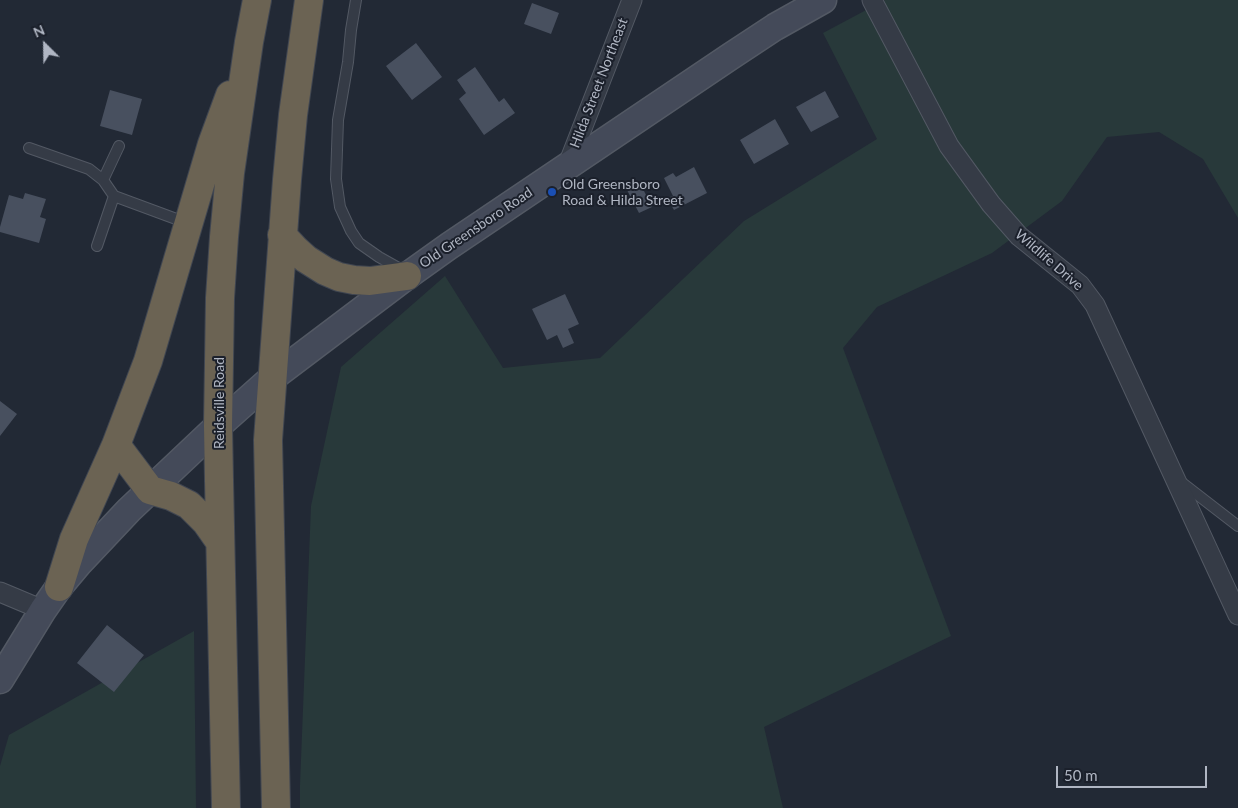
<!DOCTYPE html>
<style>
body{margin:0}
#map{position:relative;width:1238px;height:808px;overflow:hidden;background:#222935;font-family:Lato,sans-serif}
canvas{display:block}
.north{position:absolute;left:20px;top:20px;width:50px;height:50px;-webkit-text-stroke:4px #1b202b;paint-order:stroke;rotate:337deg;font-size:14px;font-weight:700;line-height:20px;text-align:center;color:#b0b6c3}
.north::after{content:'';display:block;margin:auto;width:18px;height:22px;background:#b0b6c3;clip-path:polygon(50% 0,100% 100%,50% 72%,0 100%)}
.scale{position:absolute;left:1056px;top:766px;width:151px;height:22px;box-sizing:border-box;border:2px solid #b0b6c3;border-top:0;padding-left:6px;font-size:15px;line-height:18px;white-space:nowrap;color:#b0b6c3;-webkit-text-stroke:4px #1b202b;paint-order:stroke}
</style>
<div id="map">
<canvas width="1238" height="808"></canvas>
<div class="north">N</div>
<div class="scale">50 m</div>
</div>
<script>
const ctx = document.querySelector('canvas').getContext('2d');
ctx.lineJoin = 'round';
function fill(path, color) { ctx.fillStyle = color; ctx.fill(path, 'evenodd'); }
const shape = rows => new Path2D(rows.map(r => 'M' + r).join(''));
function stroke(path, color, width, dash) { ctx.strokeStyle = color; ctx.lineWidth = width; ctx.lineCap = dash ? 'butt' : 'round'; ctx.setLineDash(dash || []); ctx.stroke(path); }
function write(font, color, halo, rows, align = 'center') {
  ctx.font = font + ' Lato,sans-serif'; ctx.lineWidth = 4; ctx.setLineDash([]); ctx.textBaseline = 'middle'; ctx.strokeStyle = halo; ctx.fillStyle = color; for (const [text, x, y, turn = 0] of rows) {
    ctx.save(); ctx.translate(x, y); ctx.rotate((+turn || 0) * Math.PI / 180); ctx.textAlign = isNaN(turn) ? turn : align; if (halo) ctx.strokeText(text, 0, 0); ctx.fillText(text, 0, 0); ctx.restore();
  }
}
const green = shape([
 [885,0,1238,0,1238,218,1203,159,1159,132,1107,137,1062,201,992,253,877,307,843,348,951,636,764,727,783,808,300,808,300,785,311,506,341,367,445,276,503,368,600,358,744,221,877,139,823,33],
 [194,631,196,808,0,808,0,766,9,735]
]);
const building = shape([
 [532,3,559,13,551,34,524,24],
 [416,43,442,77,412,100,386,66],
 [475,67,499,102,504,98,515,113,484,135,459,99,466,93,457,80],
 [110,90,142,99,132,135,100,126],
 [825,91,839,117,811,132,796,107],
 [775,119,789,144,754,164,740,140],
 [694,167,707,193,674,210,667,198,673,196,664,178,673,173,676,177],
 [640,183,652,207,639,213,627,190],
 [25,193,46,199,40,217,46,219,39,243,0,232,0,227,9,195,23,199],
 [565,294,579,324,568,329,574,343,563,348,557,335,547,340,532,309],
 [0,401,17,414,0,436],
 [107,625,144,655,114,692,77,663]
]);
const lane = shape([
 [356,0,351,30,348,62,338,120,336,179,340,207,351,231,359,243,379,257,404,271],
 [29,148,89,169,103,180,114,196,187,223],
 [103,180,119,146],
 [97,246,114,196],
 [1181,482,1238,526]
]);
const street = shape([
 [872,0,949,146,991,204,1019,236,1080,285,1095,305,1238,615],
 [567,167,632,0],
 [0,592,43,610]
]);
const secondary = shape([
 [0,680,43,610,59,587,80,562,129,510,218,426,272,378,407,276,449,246,731,56,775,27,823,0]
]);
const highway = shape([
 [282,235,296,250,306,259,325,271,339,277,354,280,370,281,407,276],
 [116,445,150,490,171,496,189,505,206,522,220,542],
 [59,587,74,539,116,445,148,361,212,144,230,95],
 [226,808,219,480,218,426,220,298,224,237,230,173,249,42,257,0],
 [276,808,268,440,287,180,293,115,309,0]
]);
const markers = [
 [552,192,5,"#1a4fb4"]
];
const streetNames = [
 ["Hilda Street Northeast",599,83,-69],
 ["Old Greensboro Road",476,228,-34],
 ["Wildlife Drive",1049,260,41],
 ["Reidsville Road",219,403,-90]
];
const poiNames = [
 ["Old Greensboro",562,184],
 ["Road & Hilda Street",562,200]
];
fill(green, '#28393a');
fill(building, '#48505f');
stroke(lane, '#535964', 12);
stroke(street, '#535964', 21);
stroke(secondary, '#535964', 29);
stroke(highway, '#404651', 30);
stroke(lane, '#353b46', 10);
stroke(street, '#353b46', 19);
stroke(secondary, '#444a59', 26);
stroke(highway, '#6b6353', 28);
for (const [x, y, r, color] of markers) { const dot = new Path2D(); dot.arc(x, y, r, 0, 2 * Math.PI); ctx.fillStyle = color; ctx.fill(dot); stroke(dot, '#1b202b', 2); }
write('14px', '#b0b6c3', '#1b202b', streetNames);
write('14px', '#b0b6c3', '#1b202b', poiNames, 'left');
</script>
